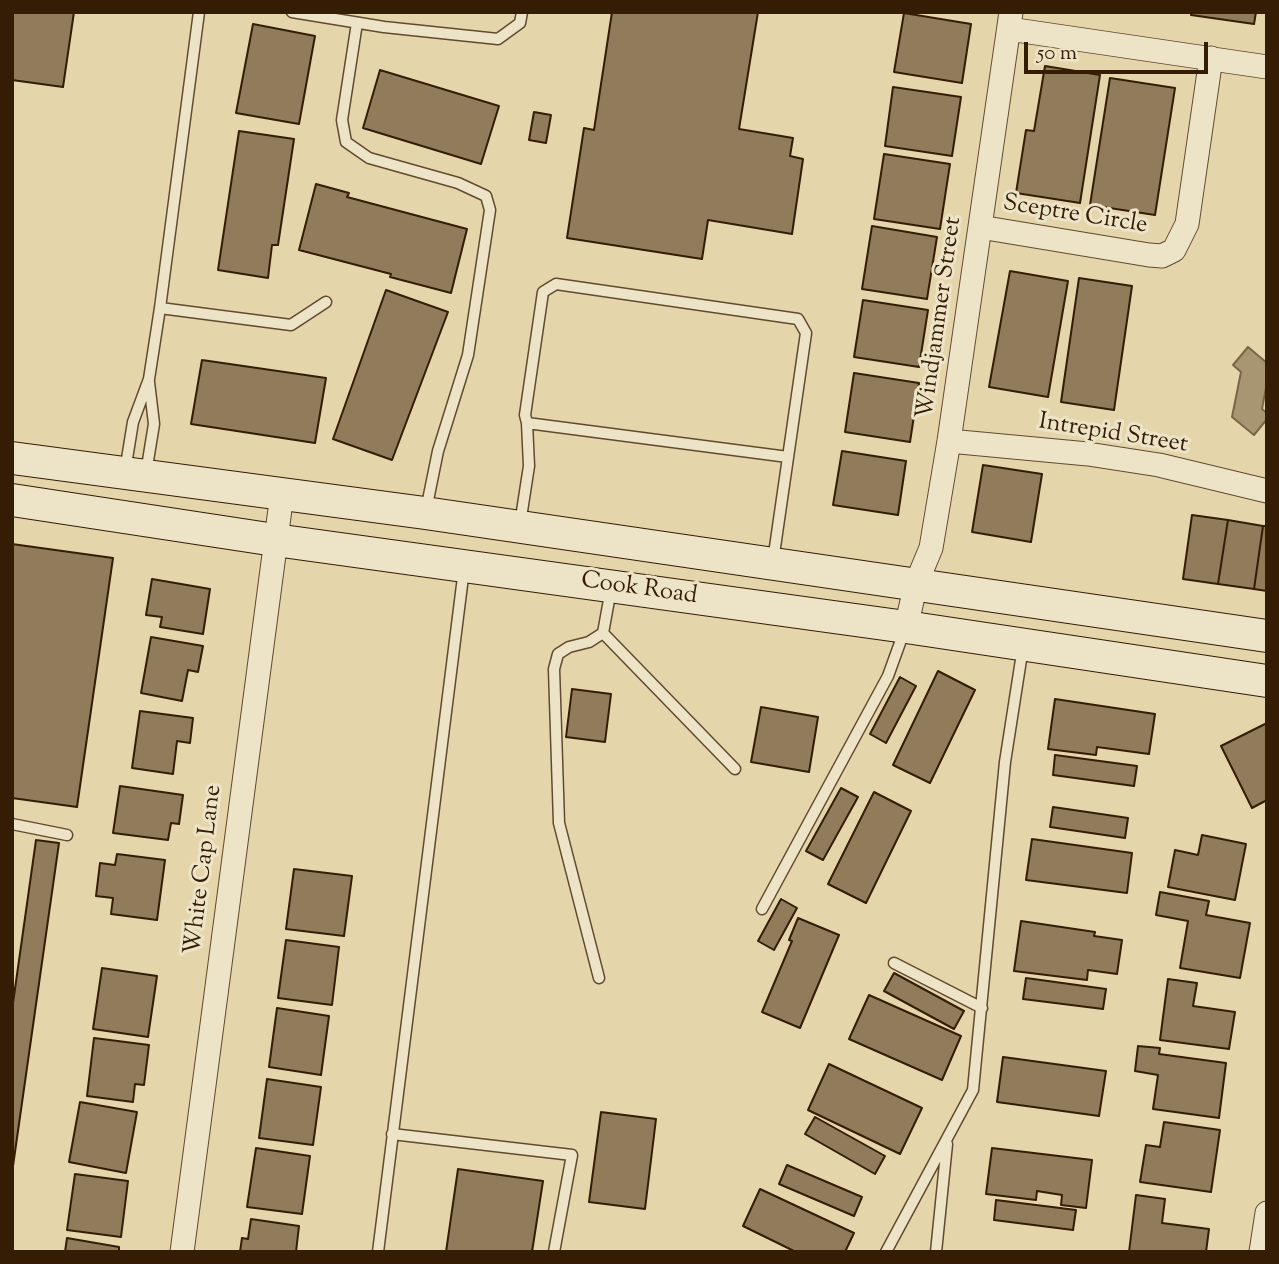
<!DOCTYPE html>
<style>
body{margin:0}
#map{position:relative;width:1279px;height:1264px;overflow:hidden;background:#e4d5ab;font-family:"Sorts Mill Goudy",serif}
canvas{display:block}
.frame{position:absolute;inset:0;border:14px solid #351c05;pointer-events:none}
.scale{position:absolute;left:1024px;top:42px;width:184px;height:32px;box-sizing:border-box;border:4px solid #351c05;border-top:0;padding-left:9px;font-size:21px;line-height:24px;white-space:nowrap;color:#351c05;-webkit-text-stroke:5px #ede4c8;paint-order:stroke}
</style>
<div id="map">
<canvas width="1279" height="1264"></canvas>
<div class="frame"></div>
<div class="scale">50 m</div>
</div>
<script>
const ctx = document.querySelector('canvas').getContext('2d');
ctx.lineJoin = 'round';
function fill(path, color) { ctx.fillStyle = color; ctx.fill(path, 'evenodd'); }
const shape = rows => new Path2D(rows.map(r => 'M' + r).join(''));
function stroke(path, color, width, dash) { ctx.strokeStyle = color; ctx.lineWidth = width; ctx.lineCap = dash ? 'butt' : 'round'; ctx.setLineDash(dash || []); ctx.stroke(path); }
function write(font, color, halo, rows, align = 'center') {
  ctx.font = font + ' "Sorts Mill Goudy",serif'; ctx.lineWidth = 6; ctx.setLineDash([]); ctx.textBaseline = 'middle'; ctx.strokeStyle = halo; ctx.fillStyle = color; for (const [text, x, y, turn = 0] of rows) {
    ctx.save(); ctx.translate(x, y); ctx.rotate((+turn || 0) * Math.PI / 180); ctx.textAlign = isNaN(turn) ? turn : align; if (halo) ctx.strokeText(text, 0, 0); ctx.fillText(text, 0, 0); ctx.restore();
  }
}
const water = shape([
 [1248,347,1267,363,1267,382,1262,409,1267,413,1267,419,1254,435,1232,417,1241,372,1233,365,1248,347]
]);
const building = shape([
 [12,12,74,12,63,87,12,80,12,12],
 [612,12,758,12,739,129,793,138,790,156,803,159,792,234,708,220,702,259,567,238,584,128,594,130,612,12],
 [1191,12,1256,12,1254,24,1191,15,1191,12],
 [904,13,971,24,962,83,894,72,904,13],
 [253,24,315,36,299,124,236,113,253,24],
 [1045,66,1100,75,1080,203,1016,193,1026,130,1034,131,1045,66],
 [380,70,499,106,481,164,363,128,380,70],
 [1110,78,1175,88,1155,215,1090,205,1110,78],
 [893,87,961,97,952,156,885,146,893,87],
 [534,112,551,115,546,143,529,140,534,112],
 [239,131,294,139,278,245,272,245,268,278,218,270,239,131],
 [884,154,950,164,940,229,874,219,884,154],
 [316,184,349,193,347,197,467,229,451,293,390,277,391,274,299,250,316,184],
 [872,226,937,237,927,299,862,289,872,226],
 [1010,271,1068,281,1048,397,989,387,1010,271],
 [1079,278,1132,286,1114,410,1061,402,1079,278],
 [386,290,448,312,392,460,333,439,386,290],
 [863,300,928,310,919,367,854,357,863,300],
 [202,360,326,378,315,443,191,424,202,360],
 [854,373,919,383,910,442,845,432,854,373],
 [842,451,906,461,898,515,833,505,842,451],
 [983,465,1042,474,1031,542,972,532,983,465],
 [1192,515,1228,520,1218,584,1183,579,1192,515],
 [1228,520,1263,526,1254,589,1218,584,1228,520],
 [1263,526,1267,526,1267,591,1254,589,1263,526],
 [12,544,113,558,77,807,12,798,12,544],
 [152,579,210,589,203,634,160,627,162,617,146,615,152,579],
 [151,637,203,646,198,672,188,670,182,701,141,693,151,637],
 [938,671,975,690,930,783,893,765,938,671],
 [900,677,916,686,886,743,870,734,900,677],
 [572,689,611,694,605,742,566,737,572,689],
 [1055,699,1155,714,1149,754,1097,747,1096,755,1048,749,1055,699],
 [761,707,818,717,809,772,751,762,761,707],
 [140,711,193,718,190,743,177,741,173,774,132,768,140,711],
 [1267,723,1267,800,1252,808,1221,746,1267,723],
 [1055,755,1137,766,1134,786,1053,775,1055,755],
 [120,786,183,795,179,824,171,823,168,840,113,833,120,786],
 [841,788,858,797,823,860,806,851,841,788],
 [874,792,911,811,866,903,828,884,874,792],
 [1053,807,1128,818,1125,838,1050,827,1053,807],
 [1202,835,1246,844,1235,900,1168,887,1175,850,1198,855,1202,835],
 [1032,839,1132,853,1127,893,1026,880,1032,839],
 [36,840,59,843,12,1173,12,1010,36,840],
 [117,854,165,860,157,920,111,914,113,898,96,896,100,863,115,865,117,854],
 [294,869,352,876,344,936,286,929,294,869],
 [1160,892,1209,901,1206,915,1250,923,1240,978,1180,968,1188,921,1156,915,1160,892],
 [781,899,797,908,774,950,758,941,781,899],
 [798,918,839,935,800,1028,762,1012,792,941,789,940,798,918],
 [1021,921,1095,932,1094,936,1122,940,1117,974,1088,970,1087,980,1014,971,1021,921],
 [286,940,339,947,332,1005,278,998,286,940],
 [102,968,157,976,148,1037,93,1029,102,968],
 [894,973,964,1011,954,1029,884,991,894,973],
 [1026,978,1106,989,1103,1009,1023,999,1026,978],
 [1168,979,1197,983,1193,1006,1235,1012,1229,1049,1160,1040,1168,979],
 [869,995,961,1036,942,1080,849,1039,869,995],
 [277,1008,329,1016,321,1075,269,1067,277,1008],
 [94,1038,149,1045,144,1085,135,1084,133,1102,87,1096,94,1038],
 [1138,1046,1160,1048,1159,1054,1226,1063,1219,1118,1153,1109,1158,1075,1135,1071,1138,1046],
 [1003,1057,1106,1071,1099,1116,997,1102,1003,1057],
 [829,1064,922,1108,900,1154,808,1110,829,1064],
 [267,1079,321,1087,313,1145,259,1138,267,1079],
 [80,1102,137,1112,126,1173,69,1162,80,1102],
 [601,1112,656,1119,645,1209,589,1202,601,1112],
 [815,1117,885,1156,875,1174,805,1134,815,1117],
 [1164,1122,1220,1130,1211,1192,1140,1182,1146,1145,1160,1147,1164,1122],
 [256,1148,310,1156,302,1214,247,1207,256,1148],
 [992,1148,1092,1160,1086,1208,1061,1205,1062,1195,1037,1191,1036,1200,986,1194,992,1148],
 [787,1165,862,1197,854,1216,779,1184,787,1165],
 [458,1169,543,1181,532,1252,446,1252,458,1169],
 [75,1174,128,1181,121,1237,67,1230,75,1174],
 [760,1189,854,1233,845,1252,796,1252,743,1226,760,1189],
 [1136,1195,1165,1199,1162,1223,1209,1229,1206,1252,1129,1252,1136,1195],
 [996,1200,1076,1210,1073,1230,994,1220,996,1200],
 [251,1219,299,1226,296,1252,240,1252,242,1238,248,1239,251,1219],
 [67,1238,119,1247,119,1252,65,1252,67,1238]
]);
const lane = shape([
 [292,12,384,27,498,39,520,23,522,12],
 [357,23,342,120,346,142,369,158,458,183,486,196,490,210,468,355,438,451,426,510],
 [160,308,291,325,326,302],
 [527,423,788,457],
 [125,471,133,422,149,379,160,308,199,12],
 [146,473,154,424,149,382],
 [520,524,529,466,527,423,525,415,543,292,556,284,798,319,806,333,773,561],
 [603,633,735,769],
 [12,824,67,835],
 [762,909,888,676,905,629],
 [894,963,982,1008],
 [599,978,559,823,554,669,558,654,569,647,589,642,603,633,611,589],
 [392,1134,572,1155,554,1252],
 [378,1252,464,569],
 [886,1252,973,1090,1005,762,1023,647],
 [936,1252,947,1144]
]);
const street = shape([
 [1009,29,1267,67],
 [980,227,1149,255,1162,256,1174,250,1187,224,1211,58],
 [949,441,1088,454,1159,465,1267,491],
 [906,627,916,584,931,548,949,441,1011,12],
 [182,1252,282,494],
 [1261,1252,1267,1213]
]);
const secondary = shape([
 [12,458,425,513,1267,636],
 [12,500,275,540,906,627,1267,681]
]);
const streetNames = [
 ["Sceptre Circle",1075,216,9],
 ["Windjammer Street",941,318,-82],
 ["Intrepid Street",1113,435,9],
 ["Cook Road",639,590,8],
 ["White Cap Lane",205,870,-83]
];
fill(water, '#a89673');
stroke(water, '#7a6547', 2);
fill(building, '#907c5b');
stroke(building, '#351c05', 2);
stroke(lane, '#614a2e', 13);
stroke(street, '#614a2e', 25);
stroke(secondary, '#351c05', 34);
stroke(lane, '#ede4c8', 10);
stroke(street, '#ede4c8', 23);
stroke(secondary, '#ede4c8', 32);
write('24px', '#351c05', '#ede4c8', streetNames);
</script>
